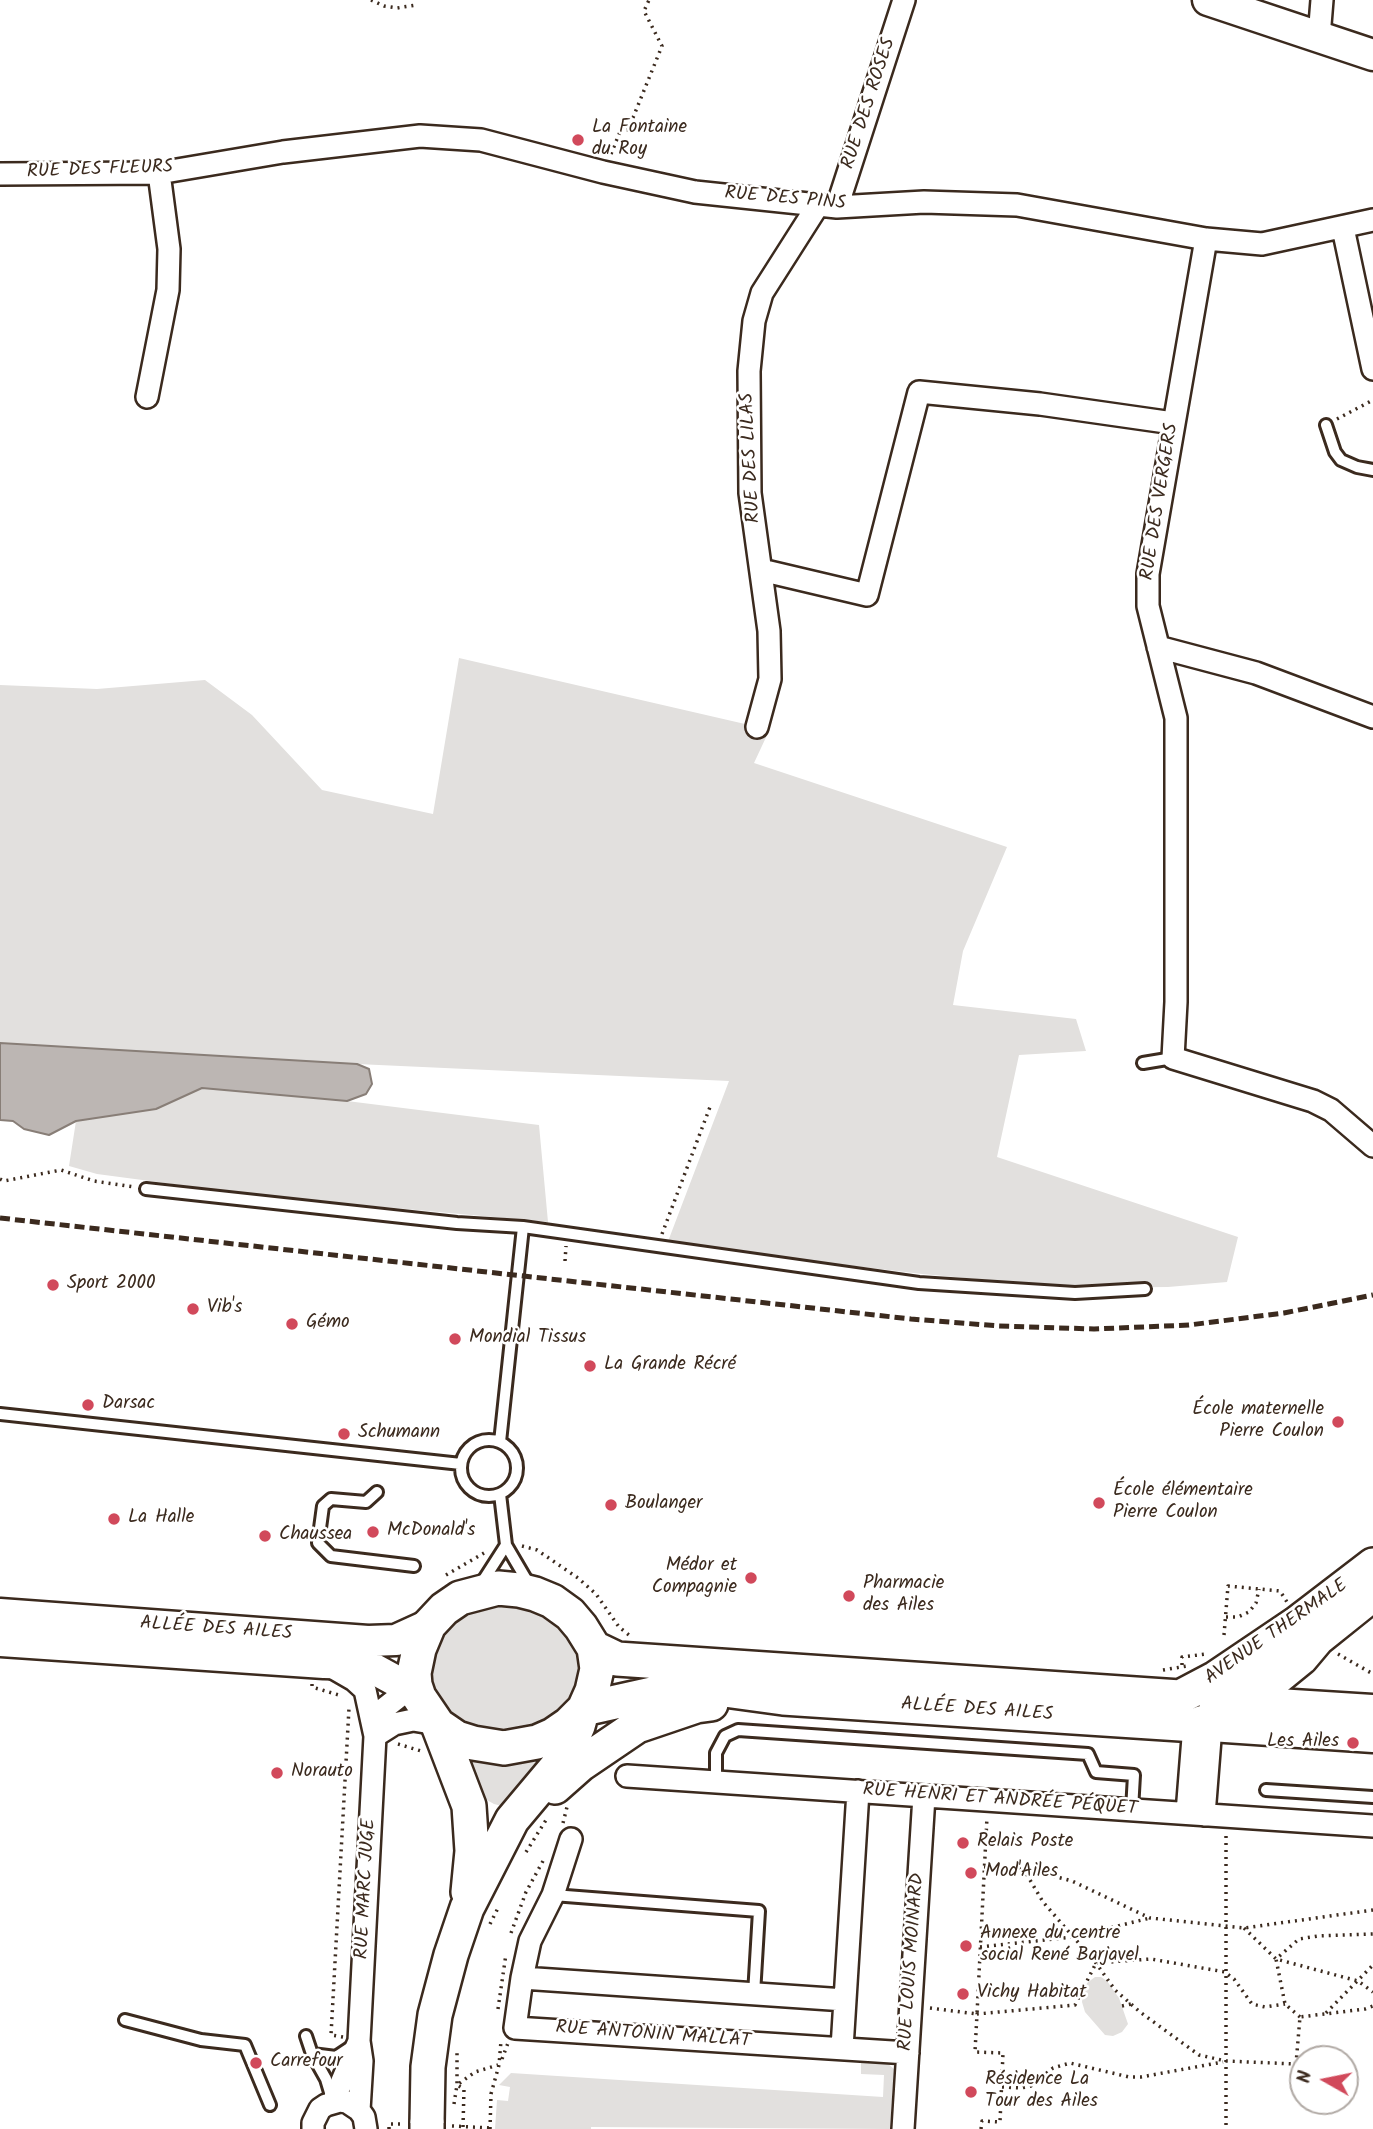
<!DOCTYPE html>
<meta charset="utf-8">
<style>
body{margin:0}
#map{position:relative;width:1373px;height:2129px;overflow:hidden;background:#fff;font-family:Kalam,sans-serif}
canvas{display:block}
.north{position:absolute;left:1289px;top:2045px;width:70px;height:70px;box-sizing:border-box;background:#fff;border:2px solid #b1aaa5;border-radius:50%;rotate:279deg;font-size:19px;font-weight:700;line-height:28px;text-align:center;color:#3b2a1e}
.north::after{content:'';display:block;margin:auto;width:24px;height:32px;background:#d1495b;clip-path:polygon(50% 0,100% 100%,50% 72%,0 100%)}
</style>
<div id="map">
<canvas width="1373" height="2129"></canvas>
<div class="north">N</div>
</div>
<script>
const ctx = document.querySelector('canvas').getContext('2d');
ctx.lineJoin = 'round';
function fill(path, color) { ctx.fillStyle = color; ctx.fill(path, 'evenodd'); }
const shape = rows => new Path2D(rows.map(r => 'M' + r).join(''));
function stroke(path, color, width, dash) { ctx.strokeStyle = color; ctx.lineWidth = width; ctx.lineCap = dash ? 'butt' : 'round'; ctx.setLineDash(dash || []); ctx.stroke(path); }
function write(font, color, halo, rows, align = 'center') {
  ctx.font = font + ' Kalam,sans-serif'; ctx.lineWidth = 5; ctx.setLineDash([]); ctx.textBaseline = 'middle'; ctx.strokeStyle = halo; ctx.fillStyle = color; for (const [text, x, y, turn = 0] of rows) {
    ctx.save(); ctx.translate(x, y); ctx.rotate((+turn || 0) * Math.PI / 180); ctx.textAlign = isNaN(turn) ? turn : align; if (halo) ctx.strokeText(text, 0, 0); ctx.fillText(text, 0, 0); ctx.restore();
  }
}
const green = shape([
 [459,658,745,724,768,733,754,763,1007,847,963,951,953,1005,1076,1019,1086,1051,1019,1055,997,1157,1238,1237,1227,1282,1168,1287,1075,1288,922,1274,667,1244,729,1081,357,1064,0,1043,0,685,97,689,205,680,252,715,322,790,433,814],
 [202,1088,347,1101,539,1125,548,1222,263,1196,97,1174,69,1166,76,1121,156,1109],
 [505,1602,538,1610,569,1634,583,1664,578,1694,544,1726,488,1736,444,1712,429,1678,435,1644,452,1622,466,1613],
 [555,1744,507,1805,502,1806,494,1804,485,1799,479,1789,466,1751],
 [1095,1977,1101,1977,1107,1981,1119,1998,1128,2024,1122,2032,1113,2036,1105,2035,1085,2012,1082,2002,1083,1994,1087,1983],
 [861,2062,887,2063,894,2069,890,2129,591,2127,591,2129,495,2129,497,2100,508,2101,510,2087,499,2085,511,2073,883,2097,884,2075,861,2074]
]);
const water = shape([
 [0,1043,357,1064,369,1069,372,1084,366,1094,347,1101,202,1088,156,1109,76,1121,49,1135,24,1129,13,1121,0,1120,0,1043]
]);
const path = shape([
 [371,0,384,6,397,8,416,5],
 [611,154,622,127,628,130,662,46,644,11,649,0],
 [1337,419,1373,400],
 [0,1179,4,1181,61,1170,94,1181,134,1187],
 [662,1234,710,1107],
 [565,1261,566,1246],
 [522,1546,537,1550,578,1578,596,1594,619,1627,629,1635],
 [446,1575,484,1553],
 [1226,1617,1238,1617,1249,1612,1256,1603,1259,1589],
 [1224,1635,1228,1586,1280,1591,1287,1602],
 [1338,1654,1373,1674],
 [1182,1665,1182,1657,1206,1654],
 [1163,1670,1187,1666],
 [312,1684,312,1687,342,1696],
 [398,1744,421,1751],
 [563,1823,567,1807],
 [1226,1836,1226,2129],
 [526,1852,546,1820],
 [984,1867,1023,1868,1072,1881,1150,1918,1244,1928,1373,1910],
 [1023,1868,1043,1902,1096,1963,1115,1990,1140,2012,1199,2055,1226,2061,1296,2064,1300,2017,1365,2009,1373,2006],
 [490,1924,499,1906],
 [1244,1928,1276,1959,1299,1939,1318,1936,1373,1934],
 [511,1933,526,1892,543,1861],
 [980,1947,1073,1937,1150,1918],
 [1122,2006,1131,2004],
 [930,2008,977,2014,987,1817],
 [498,2009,506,1954],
 [1326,2013,1373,1965],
 [1300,2017,1285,2004,1276,1959,1358,1981,1373,1992],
 [343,2037,331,2035,349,1708],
 [502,2059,508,2043],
 [1002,2087,1021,2088,1031,2086,1053,2068,1070,2063,1129,2077,1141,2077,1223,2062],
 [454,2104,457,2085,457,2049],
 [452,2126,490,2128],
 [463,2127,464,2089,457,2085,475,2072,498,2065],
 [389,2129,389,2124,402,2124],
 [490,2129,491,2094,499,2065,501,2041],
 [981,2129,982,2121,1000,2122,1003,2053,975,2052,977,2014,1075,2005,1096,1963,1151,1959,1225,1972,1234,1979,1252,2004,1265,2007,1285,2004]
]);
const lane = shape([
 [1326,425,1335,452,1341,460,1357,467,1373,470],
 [1143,1063,1173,1058],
 [146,1189,457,1223,523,1227,919,1283,1075,1293,1145,1289],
 [0,1414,461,1464],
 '461 1468a28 28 0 1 1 56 0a28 28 0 1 1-56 0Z',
 [500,1442,523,1227],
 [377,1492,366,1502,331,1499,323,1506,318,1543,331,1556,414,1566],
 [500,1494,506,1545,530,1586],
 [481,1584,506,1545],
 [716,1782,716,1753,725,1736,738,1730,1088,1754,1096,1772,1134,1775,1132,1810],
 [1266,1790,1373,1797],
 [553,1895,759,1911,754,1994],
 [125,2020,201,2040,245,2045,270,2105],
 [306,2036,312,2054,326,2079,332,2099],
 [312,2054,336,2057,354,2045]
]);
const street = shape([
 [1319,37,1322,0],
 [0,174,159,173,283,152,420,136,481,140,603,172,695,192,837,207,924,202,1017,205,1206,239,1262,244,1373,220],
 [837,207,904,0],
 [1343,228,1373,369],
 [1206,239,1148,574,1148,606,1176,718,1176,1002,1173,1058,1313,1101,1331,1110,1373,1146],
 [147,397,168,290,169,249,159,173],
 [761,570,867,595,919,392,1040,404,1173,423],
 [1158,647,1256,673,1373,717],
 [757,727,770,679,769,631,750,493,749,371,754,321,762,293,818,205],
 [328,1665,354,1680,365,1690,375,1736,359,2041,362,2061,359,2110],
 [372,1718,400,1696,417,1691],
 [375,1736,394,1724,413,1720,437,1724],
 [627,1776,1373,1826],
 [1187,1813,1194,1725,1200,1717],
 [1204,1815,1211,1726],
 [571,1839,553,1895,530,1941,522,1978,515,2028,908,2053],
 [522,1978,845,2000],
 [842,2048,858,1791],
 [333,2102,359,2041],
 [313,2129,313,2123,320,2109,326,2105,340,2101,347,2102,359,2110,364,2117,366,2129],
 [903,2129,924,1796]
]);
const secondary = shape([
 [1208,0,1373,55],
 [0,1614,368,1641,396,1640,429,1625],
 [0,1641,324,1663,365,1664,398,1682,415,1685],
 [1276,1654,1216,1700,1211,1726,1373,1737],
 [1230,1701,1373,1710]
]);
const primary = shape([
 [498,1588,519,1590,535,1594,552,1601,570,1614,581,1627,594,1648,597,1669,592,1691,584,1709,569,1724,553,1735,537,1742,504,1748,473,1743,457,1738,438,1725,419,1697,415,1685,414,1673,419,1649,429,1625,444,1609,460,1598,498,1588],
 [594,1648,617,1659,1180,1697,1216,1678,1296,1624,1373,1565],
 [584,1709,656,1693,717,1689,783,1698,1211,1726,1247,1702,1301,1658,1317,1639,1373,1594],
 [438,1725,469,1806,472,1851,468,1892],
 [555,1787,581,1764,637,1726,696,1706,711,1704],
 [427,2123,428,2067,435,2015,451,1955,467,1908,512,1820,564,1758,578,1726,582,1712]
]);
const rail = shape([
 [0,1218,911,1319,999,1326,1094,1329,1189,1325,1284,1313,1373,1295]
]);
const primaryBridge = shape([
 [427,2129,427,2123]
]);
const markers = [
 [578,140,7,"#d1495b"],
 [53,1285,7,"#d1495b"],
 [193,1309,7,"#d1495b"],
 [292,1324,7,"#d1495b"],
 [455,1339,7,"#d1495b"],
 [590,1366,7,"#d1495b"],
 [88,1405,7,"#d1495b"],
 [1338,1422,7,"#d1495b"],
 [344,1434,7,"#d1495b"],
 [1099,1503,7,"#d1495b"],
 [611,1505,7,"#d1495b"],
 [114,1519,7,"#d1495b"],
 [373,1532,7,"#d1495b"],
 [265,1536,7,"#d1495b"],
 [751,1578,7,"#d1495b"],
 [849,1596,7,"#d1495b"],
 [1353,1743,7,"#d1495b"],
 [277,1773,7,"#d1495b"],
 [963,1843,7,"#d1495b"],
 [971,1873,7,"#d1495b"],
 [966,1946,7,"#d1495b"],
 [963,1994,7,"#d1495b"],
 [256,2063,7,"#d1495b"],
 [971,2092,7,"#d1495b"]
];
const streetNames = [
 ["RUE DES ROSES",870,104,-72],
 ["RUE DES FLEURS",100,171,-2],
 ["RUE DES PINS",785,200,5],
 ["RUE DES LILAS",752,458,-93],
 ["RUE DES VERGERS",1161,502,-81],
 ["ALLÉE DES AILES",216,1630,4],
 ["AVENUE THERMALE",1277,1633,-35],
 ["ALLÉE DES AILES",977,1711,4],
 ["RUE HENRI ET ANDRÉE PÉQUET",1000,1801,4],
 ["RUE MARC JUGE",367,1889,-87],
 ["RUE LOUIS MOINARD",913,1962,-86],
 ["RUE ANTONIN MALLAT",653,2036,4]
];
const poiNames = [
 ["La Fontaine",592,129],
 ["du Roy",592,151],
 ["Sport 2000",67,1285],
 ["Vib's",207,1309],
 ["Gémo",306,1324],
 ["Mondial Tissus",469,1339],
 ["La Grande Récré",604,1366],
 ["Darsac",102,1405],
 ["École maternelle",1324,1411,"right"],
 ["Pierre Coulon",1324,1433,"right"],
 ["Schumann",358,1434],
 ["École élémentaire",1113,1492],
 ["Pierre Coulon",1113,1514],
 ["Boulanger",625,1505],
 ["La Halle",128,1519],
 ["McDonald's",387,1532],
 ["Chaussea",279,1536],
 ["Médor et",737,1567,"right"],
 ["Compagnie",737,1589,"right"],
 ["Pharmacie",863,1585],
 ["des Ailes",863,1607],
 ["Les Ailes",1339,1743,"right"],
 ["Norauto",291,1773],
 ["Relais Poste",977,1843],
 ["Mod'Ailes",985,1873],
 ["Annexe du centre",980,1935],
 ["social René Barjavel",980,1957],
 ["Vichy Habitat",977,1994],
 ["Carrefour",270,2063],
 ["Résidence La",985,2081],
 ["Tour des Ailes",985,2103]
];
fill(green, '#e2e0de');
fill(water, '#bcb6b3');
stroke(water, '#887e77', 2);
stroke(lane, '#3b2a1e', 16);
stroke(street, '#3b2a1e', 26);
stroke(secondary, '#3b2a1e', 35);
stroke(primary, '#3b2a1e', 38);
stroke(path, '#3b2a1e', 3.5, [2, 5]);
stroke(lane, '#fff', 10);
stroke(street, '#fff', 21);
stroke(secondary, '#fff', 30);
stroke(primary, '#fff', 33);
stroke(rail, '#3b2a1e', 5, [10, 5]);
stroke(primaryBridge, '#3b2a1e', 38, []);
stroke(primaryBridge, '#fff', 33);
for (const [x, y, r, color] of markers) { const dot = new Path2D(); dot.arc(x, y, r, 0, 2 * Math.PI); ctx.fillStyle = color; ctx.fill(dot); stroke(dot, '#fff', 2.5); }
write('19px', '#3b2a1e', '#fff', streetNames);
write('19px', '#3b2a1e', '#fff', poiNames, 'left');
</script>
